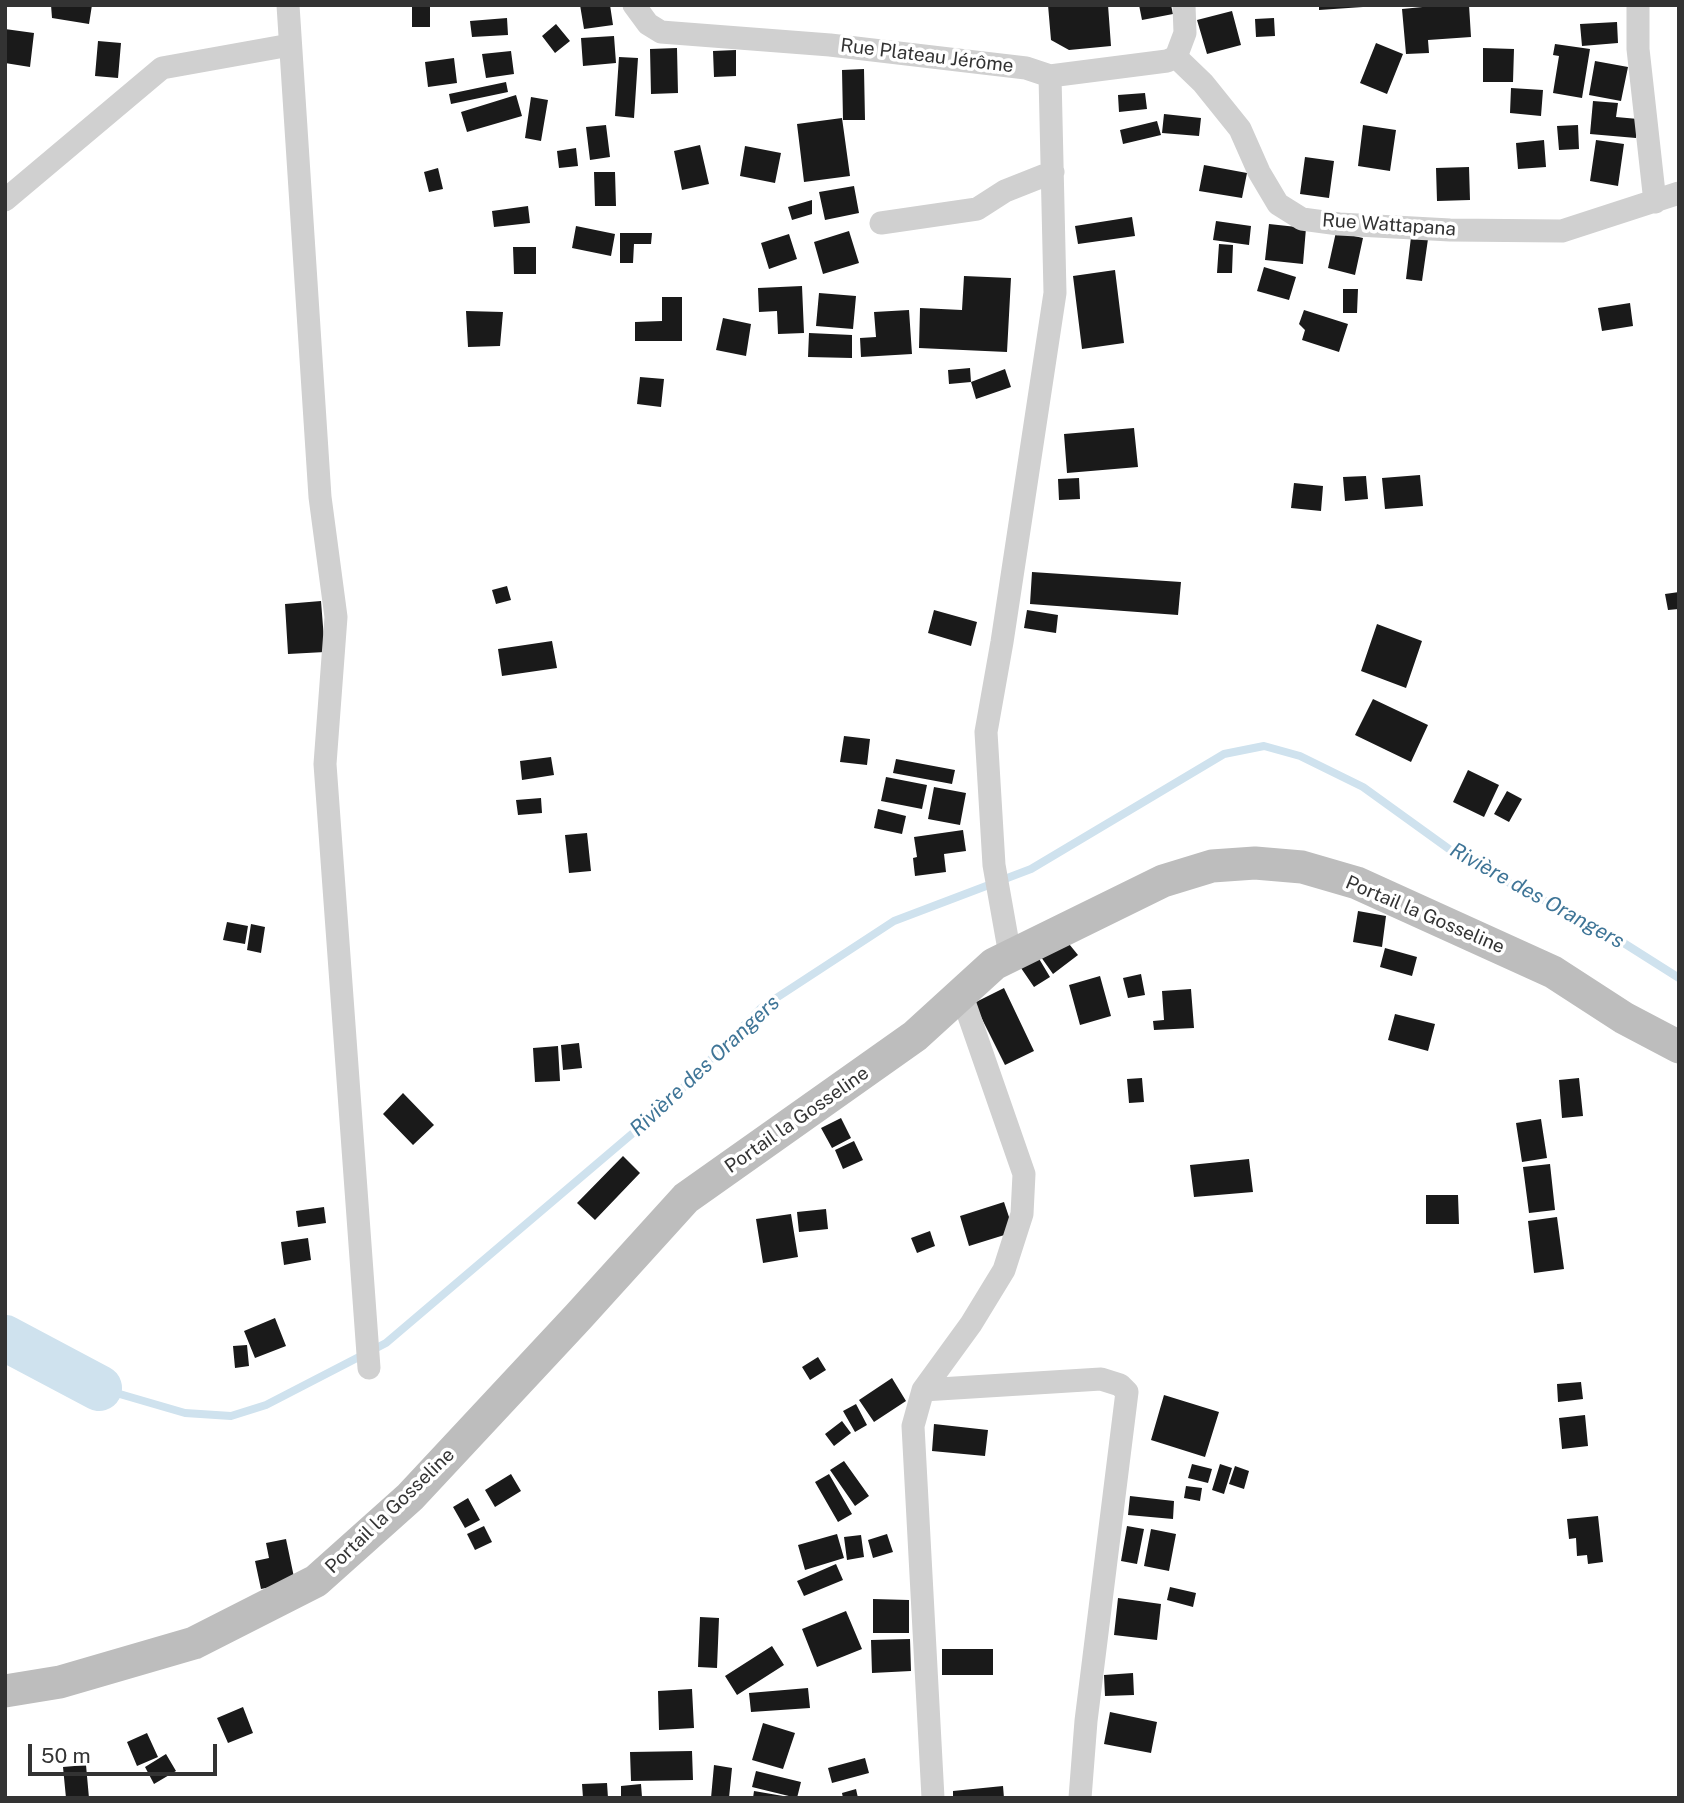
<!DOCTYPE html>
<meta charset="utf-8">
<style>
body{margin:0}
#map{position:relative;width:1684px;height:1803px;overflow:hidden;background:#fff;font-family:"Public Sans",sans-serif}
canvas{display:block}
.frame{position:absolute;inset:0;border:7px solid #333;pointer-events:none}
.scale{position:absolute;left:28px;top:1744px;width:189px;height:32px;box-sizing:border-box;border:4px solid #333;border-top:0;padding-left:9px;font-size:21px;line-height:24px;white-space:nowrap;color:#333;-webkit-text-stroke:5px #fff;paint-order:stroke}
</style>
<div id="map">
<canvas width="1684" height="1803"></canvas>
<div class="frame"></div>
<div class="scale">50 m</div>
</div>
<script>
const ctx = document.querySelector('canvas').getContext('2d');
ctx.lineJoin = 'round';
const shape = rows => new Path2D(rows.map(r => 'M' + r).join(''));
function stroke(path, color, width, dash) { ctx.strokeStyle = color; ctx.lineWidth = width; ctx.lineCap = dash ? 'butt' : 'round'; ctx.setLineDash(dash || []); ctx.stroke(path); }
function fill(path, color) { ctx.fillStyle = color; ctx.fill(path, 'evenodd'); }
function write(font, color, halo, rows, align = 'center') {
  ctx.font = font + ' "Public Sans",sans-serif'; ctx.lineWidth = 7; ctx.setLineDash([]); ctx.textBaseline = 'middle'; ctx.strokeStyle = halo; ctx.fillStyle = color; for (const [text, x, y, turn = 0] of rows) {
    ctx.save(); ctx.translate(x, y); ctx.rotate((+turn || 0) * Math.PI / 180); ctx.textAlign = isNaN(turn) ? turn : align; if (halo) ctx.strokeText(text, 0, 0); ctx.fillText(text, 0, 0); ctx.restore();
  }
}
const stream = shape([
 [99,1388,185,1413,231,1416,266,1405,386,1343,666,1105,761,1008,894,921,1031,869,1224,754,1264,746,1300,756,1363,787,1467,862,1600,928,1679,978]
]);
const river = shape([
 [5,1338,99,1388]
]);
const building = shape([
 [51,5,92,5,89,24,52,18],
 [412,5,430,5,430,27,412,27],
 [580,5,610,5,613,25,584,29],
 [1048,5,1108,5,1111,46,1069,50,1051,40],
 [1139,5,1171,5,1173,14,1142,20],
 [1319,5,1363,5,1363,7,1319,10],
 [1443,5,1469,5,1471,37,1428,40,1429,53,1406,54,1402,9],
 [1232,11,1241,45,1207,54,1197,20],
 [507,18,508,35,472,37,470,21],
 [1274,18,1275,36,1256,37,1255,19],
 [1617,22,1618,43,1582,46,1580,24],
 [556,24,570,41,555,53,542,36],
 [5,29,34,33,30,67,5,63],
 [614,36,616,63,583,66,581,38],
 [98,41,121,43,118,78,95,76],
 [1376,43,1403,54,1387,94,1360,83],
 [1555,44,1590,49,1582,98,1553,93,1559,56,1553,55],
 [677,48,678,93,651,94,650,49],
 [1483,48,1514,49,1513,82,1483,82],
 [736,50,736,76,714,77,713,51],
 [511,51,514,74,486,78,482,54],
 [619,57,638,58,634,118,615,116],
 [454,58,457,83,428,87,425,62],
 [1595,61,1628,67,1621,101,1589,95],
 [864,69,865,120,843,120,842,70],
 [506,82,508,92,451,104,449,94],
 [1511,88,1543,90,1541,116,1510,113],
 [1145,93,1147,109,1119,112,1118,95],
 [516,95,522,116,467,132,461,112],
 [531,97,548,100,541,141,525,138],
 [1593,101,1618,103,1616,117,1638,119,1636,138,1590,134],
 [1164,114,1201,118,1199,136,1162,133],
 [842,118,850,176,804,182,797,124],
 [1157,121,1161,135,1123,144,1120,130],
 [606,125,610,157,590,160,586,127],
 [1363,125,1396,130,1390,171,1358,166],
 [1578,125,1579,149,1559,150,1557,126],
 [1544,140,1546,167,1518,169,1516,143],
 [1596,140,1624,144,1618,186,1590,181],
 [700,145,709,184,682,190,674,151],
 [745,146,781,153,775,183,740,176],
 [576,148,578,166,559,168,557,151],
 [1305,157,1334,161,1329,198,1300,194],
 [1204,165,1247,173,1242,198,1199,191],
 [1469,167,1470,200,1437,201,1436,168],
 [438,168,443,189,429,192,424,172],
 [594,172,615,172,616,206,595,206],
 [854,186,859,213,825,220,819,192],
 [812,200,812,214,792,220,788,207],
 [528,206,530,223,494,227,492,211],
 [1132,217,1135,236,1078,244,1075,226],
 [1216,221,1251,226,1249,245,1213,240],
 [1269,224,1306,228,1303,264,1265,260],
 [576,226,615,234,611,256,572,248],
 [849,231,859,263,823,274,814,242],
 [1336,232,1363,238,1355,275,1328,268],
 [620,233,652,233,651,244,634,244,633,263,620,263],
 [789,234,797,259,769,269,761,243],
 [1411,237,1428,239,1422,281,1406,279],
 [1219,244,1233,245,1232,273,1217,273],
 [513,247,536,247,536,274,514,274],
 [1264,267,1296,277,1289,300,1257,291],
 [1115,270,1124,343,1082,349,1073,276],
 [964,276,1011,278,1007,352,919,348,920,308,962,310],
 [802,286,804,333,778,334,777,311,759,312,758,288],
 [1343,289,1358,289,1357,313,1343,313],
 [819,293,856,296,853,329,816,326],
 [662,297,682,297,682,341,635,341,635,322,662,321],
 [1630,303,1633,326,1602,331,1598,308],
 [909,310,912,354,861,357,860,338,876,337,874,312],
 [1304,310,1348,324,1339,352,1302,340,1305,330,1299,324],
 [466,311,503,312,500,346,468,347],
 [723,318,751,324,746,356,716,350],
 [809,333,852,335,852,358,808,357],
 [970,368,971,382,1005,369,1011,387,976,399,971,382,949,384,948,370],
 [640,377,664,379,661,407,637,404],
 [1134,428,1138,467,1067,473,1064,434],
 [1420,475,1423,506,1385,509,1382,478],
 [1366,476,1368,499,1345,501,1343,477],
 [1079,478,1080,499,1059,500,1058,479],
 [1294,483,1323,486,1321,511,1291,508],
 [1032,572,1181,582,1178,615,1030,604],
 [507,586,511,600,496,604,492,590],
 [1679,592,1679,609,1668,610,1665,594],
 [321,601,325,652,288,654,285,604],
 [934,610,977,622,971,646,928,633],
 [1027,610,1058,615,1056,633,1024,628],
 [1377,624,1422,641,1406,688,1361,671],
 [552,641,557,668,502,676,498,649],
 [1373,699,1428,725,1411,762,1355,735],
 [844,736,870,739,867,765,840,762],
 [551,757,554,775,522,780,520,761],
 [896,759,955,770,952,784,893,773],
 [1468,770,1499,785,1484,817,1453,802],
 [886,777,927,785,922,809,881,801],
 [934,787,966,793,960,825,928,819],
 [1507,791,1522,799,1509,822,1494,814],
 [541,798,542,813,518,815,516,800],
 [878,809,906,816,902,834,874,828],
 [963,830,966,851,944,854,946,872,915,876,913,858,917,857,914,837],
 [587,833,591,871,569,873,565,835],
 [1358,911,1386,916,1382,947,1353,942],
 [227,922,248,926,245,944,223,940],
 [251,924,265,927,261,953,247,950],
 [1065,939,1078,955,1053,974,1041,957],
 [1385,948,1417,957,1412,976,1380,967],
 [1038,957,1050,977,1034,987,1021,968],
 [1141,974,1145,995,1128,998,1123,978],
 [1100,976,1111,1016,1080,1025,1069,985],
 [1004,988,1034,1051,1005,1065,974,1003],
 [1191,989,1194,1028,1154,1030,1153,1021,1164,1020,1162,991],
 [1395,1014,1435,1024,1428,1051,1388,1040],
 [579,1043,582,1068,563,1070,561,1045],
 [558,1046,560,1081,535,1082,533,1048],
 [1142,1078,1144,1102,1129,1103,1127,1079],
 [1579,1078,1583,1116,1562,1118,1559,1080],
 [403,1093,434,1125,413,1145,383,1114],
 [841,1118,851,1138,832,1148,821,1128],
 [1541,1119,1547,1158,1522,1162,1516,1123],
 [854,1141,863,1160,843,1169,835,1150],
 [623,1156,640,1173,595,1220,577,1203],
 [1249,1159,1253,1192,1194,1197,1190,1165],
 [1550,1164,1555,1210,1529,1213,1523,1167],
 [1426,1195,1458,1195,1459,1224,1426,1224],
 [1004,1202,1014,1232,969,1246,960,1216],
 [324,1207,326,1223,298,1227,296,1211],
 [826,1209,828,1229,799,1232,797,1212],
 [791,1214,798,1257,763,1263,756,1219],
 [1557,1217,1564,1269,1534,1273,1528,1221],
 [930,1231,935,1246,917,1253,911,1238],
 [308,1238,311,1260,284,1265,281,1242],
 [275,1318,286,1346,255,1358,244,1331],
 [247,1345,249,1366,235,1368,233,1346],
 [818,1357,826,1370,810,1380,802,1367],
 [892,1378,906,1401,874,1422,859,1400],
 [1581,1382,1583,1399,1558,1402,1557,1384],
 [1164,1395,1219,1412,1205,1457,1151,1440],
 [856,1404,867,1425,855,1432,843,1411],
 [1585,1415,1588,1446,1562,1449,1559,1418],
 [842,1421,851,1433,834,1446,825,1434],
 [934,1424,988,1430,985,1456,932,1451],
 [844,1461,869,1496,855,1506,830,1470],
 [1192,1464,1212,1469,1208,1483,1188,1478],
 [1220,1464,1232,1468,1224,1494,1212,1490],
 [1235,1466,1249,1471,1244,1489,1229,1484],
 [511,1474,521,1491,495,1507,485,1490],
 [829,1474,852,1514,838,1522,815,1482],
 [1186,1486,1202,1488,1200,1501,1184,1498],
 [1130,1496,1174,1501,1173,1519,1128,1515],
 [468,1498,480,1520,465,1528,453,1507],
 [1598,1516,1603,1562,1588,1564,1587,1555,1577,1556,1576,1538,1569,1539,1567,1519],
 [484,1526,492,1542,475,1550,467,1534],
 [1127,1526,1144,1529,1137,1564,1121,1561],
 [1151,1529,1176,1534,1169,1571,1144,1566],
 [837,1534,844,1558,805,1570,798,1545],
 [887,1534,893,1552,873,1558,868,1540],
 [861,1535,864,1557,847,1560,844,1537],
 [286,1539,295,1582,261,1589,255,1561,269,1558,266,1543],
 [836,1564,843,1580,804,1596,797,1581],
 [1170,1587,1196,1593,1193,1607,1167,1600],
 [1118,1598,1161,1604,1157,1640,1114,1635],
 [873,1599,909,1600,909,1633,873,1633],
 [846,1611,862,1649,817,1667,802,1629],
 [700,1617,719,1618,717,1668,698,1667],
 [910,1639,911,1671,872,1673,871,1640],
 [772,1646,784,1665,737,1695,725,1676],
 [942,1649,993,1649,993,1675,942,1675],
 [1133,1673,1134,1695,1105,1696,1104,1675],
 [808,1688,810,1708,751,1712,749,1693],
 [692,1689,694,1728,659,1730,658,1691],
 [243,1707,253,1733,228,1743,217,1718],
 [1110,1712,1157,1722,1151,1753,1104,1744],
 [763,1723,795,1733,783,1769,752,1760],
 [147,1733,158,1757,137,1766,127,1742],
 [692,1751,693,1780,631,1781,630,1752],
 [166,1754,176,1771,154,1784,145,1767],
 [865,1758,869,1773,832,1783,828,1768],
 [86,1765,89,1798,66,1798,63,1767],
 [714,1765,732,1768,729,1798,711,1798],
 [756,1771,801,1782,797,1798,752,1787],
 [607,1783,608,1798,583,1798,582,1784],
 [641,1784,642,1797,621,1798,621,1786],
 [1003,1786,1004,1798,953,1798,953,1791],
 [856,1789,858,1798,843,1798,842,1793],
 [754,1791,783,1796,783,1798,753,1798]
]);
const street = shape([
 [288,5,320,497,336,617,325,764,369,1368],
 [634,5,648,24,661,32,830,45,1026,68,1050,76,1167,61,1176,57,1185,33,1184,5],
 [1638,5,1638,49,1655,202],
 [1176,57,1203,83,1240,129,1259,172,1278,204,1302,219,1339,224,1450,230,1562,231,1679,193],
 [5,200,162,68,290,45],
 [881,223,977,209,1005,191,1053,172],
 [1010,955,994,865,986,732,1002,642,1055,293,1050,76],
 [923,1390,1101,1379,1120,1385,1127,1392,1086,1721,1080,1798],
 [933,1798,913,1426,923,1390,971,1324,1004,1270,1022,1214,1024,1174,961,993]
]);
const secondary = shape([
 [5,1691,60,1682,194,1643,316,1581,410,1497,578,1317,686,1198,915,1036,994,964,1163,881,1212,866,1255,863,1302,867,1357,883,1553,972,1624,1018,1679,1047]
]);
const streetNames = [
 ["Rue Plateau Jérôme",927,56,7],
 ["Rue Wattapana",1389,225,4],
 ["Portail la Gosseline",1425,915,23],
 ["Portail la Gosseline",797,1120,-35],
 ["Portail la Gosseline",390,1511,-44]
];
const waterNames = [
 ["Rivière des Orangers",1537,896,29],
 ["Rivière des Orangers",705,1066,-43]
];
stroke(stream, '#cfe2ee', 8);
stroke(river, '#cfe2ee', 46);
fill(building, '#1a1a1a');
stroke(street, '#d0d0d0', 23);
stroke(secondary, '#bdbdbd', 33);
write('19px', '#333', '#fff', streetNames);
write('italic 21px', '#3f7597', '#fff', waterNames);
</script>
